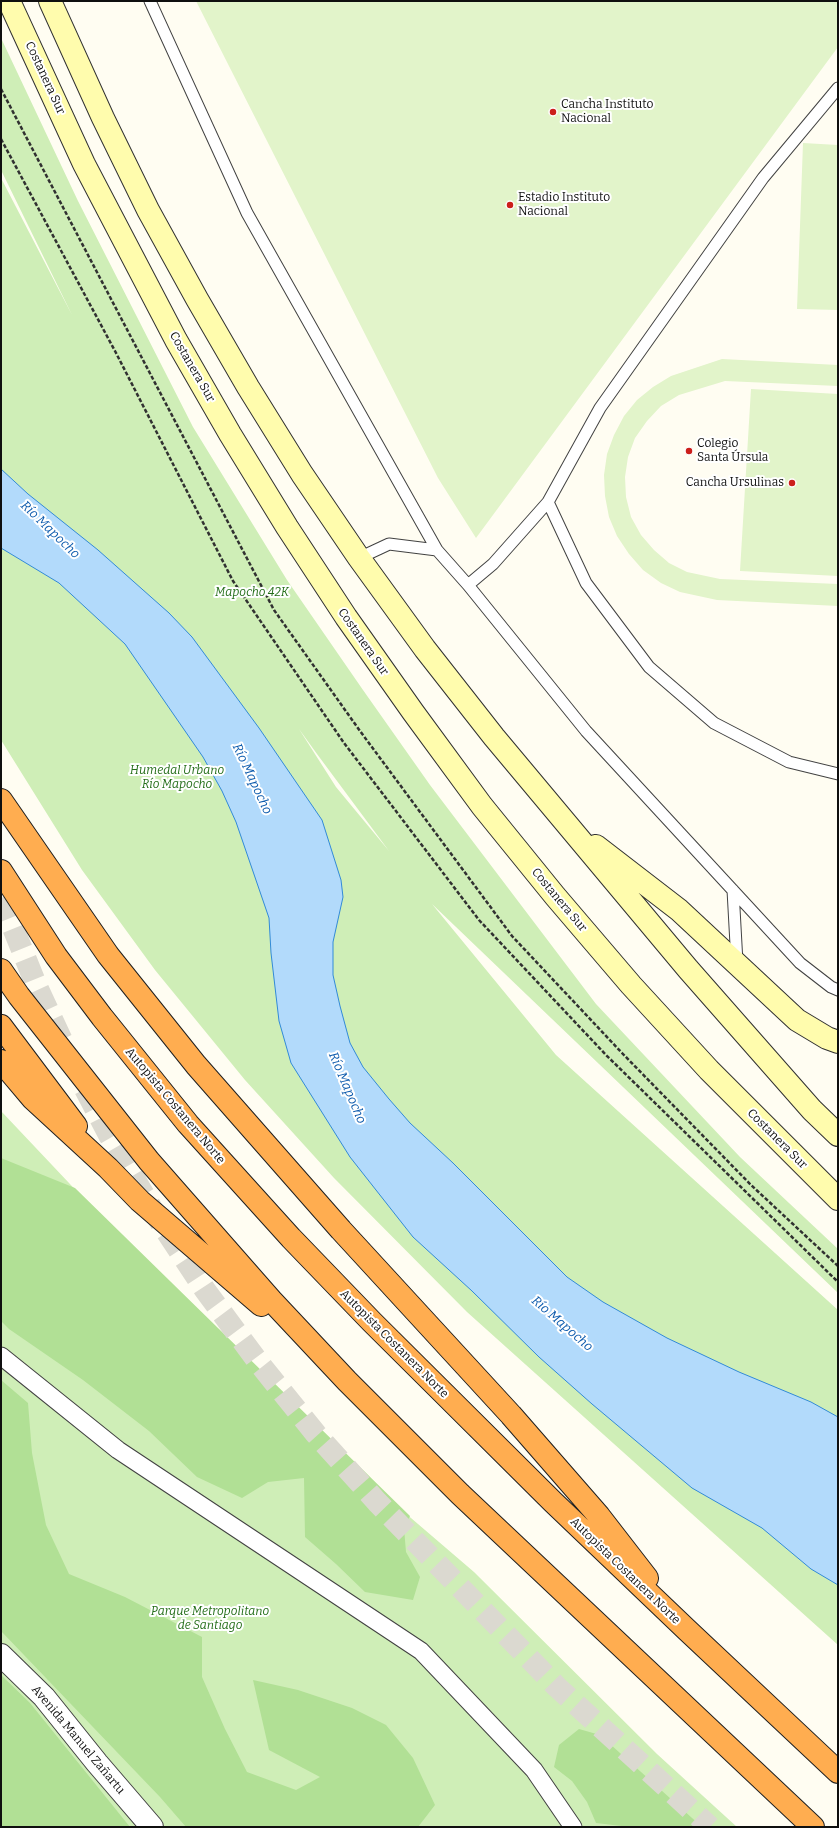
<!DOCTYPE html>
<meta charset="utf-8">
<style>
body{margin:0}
#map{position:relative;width:839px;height:1828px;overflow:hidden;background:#fffdf2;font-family:Bitter,serif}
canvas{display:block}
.frame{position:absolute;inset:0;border:2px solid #0f0f0f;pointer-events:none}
</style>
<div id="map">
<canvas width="839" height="1828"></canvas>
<div class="frame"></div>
</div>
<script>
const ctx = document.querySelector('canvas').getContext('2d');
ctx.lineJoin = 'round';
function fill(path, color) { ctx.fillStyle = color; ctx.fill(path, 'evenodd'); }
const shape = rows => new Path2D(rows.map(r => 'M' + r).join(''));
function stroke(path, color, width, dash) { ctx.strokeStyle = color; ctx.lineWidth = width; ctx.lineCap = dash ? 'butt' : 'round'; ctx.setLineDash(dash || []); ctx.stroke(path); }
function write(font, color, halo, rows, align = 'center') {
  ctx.font = font + ' Bitter,serif'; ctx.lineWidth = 4; ctx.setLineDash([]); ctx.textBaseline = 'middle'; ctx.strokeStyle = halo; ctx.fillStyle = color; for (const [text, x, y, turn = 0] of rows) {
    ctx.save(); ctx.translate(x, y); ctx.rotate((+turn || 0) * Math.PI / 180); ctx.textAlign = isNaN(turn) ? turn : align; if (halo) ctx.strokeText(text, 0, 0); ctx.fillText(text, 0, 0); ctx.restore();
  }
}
const green = shape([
 [1,38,78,201,193,427,287,580,363,690,430,785,596,1004,740,1157,838,1249,838,1293,432,904,556,1055,838,1310,838,1645,467,1312,334,1178,245,1080,155,970,82,870,1,740,1,178,72,315,1,170],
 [299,729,317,754,389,851,336,787],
 [1,1111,137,1255,369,1482,474,1572,657,1754,737,1827,1,1827]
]);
const forest = shape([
 [1,1158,75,1188,410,1516,404,1528,406,1552,420,1577,413,1600,365,1592,336,1564,305,1537,304,1478,268,1482,242,1498,197,1477,149,1431,83,1380,9,1329,1,1321],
 [1,1380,28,1403,32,1453,46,1525,69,1574,125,1597,202,1637,202,1677,225,1729,247,1772,296,1790,320,1777,269,1750,253,1680,298,1690,352,1708,386,1725,413,1758,435,1805,418,1827,186,1827,160,1797,1,1631],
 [1,1675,30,1703,130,1827,1,1827],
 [579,1729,600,1735,702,1827,630,1827,596,1823,587,1802,572,1781,554,1767,559,1745]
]);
const pitch = shape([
 [196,1,838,1,838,47,476,538,438,478],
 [803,143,838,145,838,310,797,309],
 [722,359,838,365,838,386,725,381,679,395,661,406,647,421,635,438,628,457,625,477,626,497,631,517,641,535,654,550,669,563,687,572,720,579,838,584,838,606,717,600,680,592,661,583,643,570,629,554,617,536,609,517,605,496,604,475,607,454,614,435,624,416,637,400,653,387,671,376],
 [751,389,838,394,838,576,740,571]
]);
const water = shape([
 [1,469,28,494,98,550,169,613,192,637,259,728,322,820,341,880,343,897,333,942,333,975,340,1006,350,1043,363,1067,389,1099,410,1123,453,1163,567,1277,603,1302,667,1338,739,1372,811,1402,838,1417,838,1585,811,1569,762,1528,692,1488,592,1404,539,1357,472,1291,413,1237,350,1157,291,1063,279,1021,271,953,269,918,236,822,222,791,203,757,125,644,59,583,1,548,1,469]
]);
const motorwayTunnel = shape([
 [1,898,37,987,65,1047],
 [85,1089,109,1135,155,1214,205,1290,259,1363,316,1434,377,1502,557,1687,710,1827]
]);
const path = shape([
 [1,89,274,610,360,731,512,936,622,1053,751,1185,838,1266],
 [1,139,115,351,233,581,344,743,479,920,606,1055,838,1282]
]);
const service = shape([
 [150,1,247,213,437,550,468,585,586,731,800,963,831,987,838,990],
 [548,502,586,583,649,667,714,723,789,762,838,774],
 [359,558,389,544,437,550],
 [468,585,493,564,548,502,600,408,763,178,838,88],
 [733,890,737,963]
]);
const pedestrian = shape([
 [1,1356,118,1450,421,1651,534,1770,573,1827]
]);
const minor = shape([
 [1,1655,44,1697,97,1763,152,1827]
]);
const secondary = shape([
 [9,1,84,164,176,340,230,434,287,527,346,617,413,712,482,806,555,896,631,985,709,1070,838,1199],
 [50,1,103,118,148,210,197,299,248,387,302,474,359,558,425,649,494,737,688,969,812,1110,838,1135],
 [596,846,679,910,797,1020,827,1038,838,1042]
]);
const motorway = shape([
 [1,800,108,955,196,1065,341,1230,511,1415,599,1516,647,1578],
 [1,871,56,956,102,1017,188,1124,291,1238,372,1322,553,1502,687,1630,838,1772],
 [1,970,19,996,149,1161,271,1300,347,1381,460,1494,813,1827],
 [1,1026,76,1126],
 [1,1061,33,1099,108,1168,140,1201,261,1305]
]);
const markers = [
 [553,112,4,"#cc1f1b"],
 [510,205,4,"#cc1f1b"],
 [689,451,4,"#cc1f1b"],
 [792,483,4,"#cc1f1b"]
];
const streetNames = [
 ["Costanera Sur",45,78,65],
 ["Costanera Sur",192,367,60],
 ["Costanera Sur",363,642,55],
 ["Costanera Sur",559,900,50],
 ["Autopista Costanera Norte",175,1106,50],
 ["Costanera Sur",777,1139,45],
 ["Autopista Costanera Norte",394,1344,45],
 ["Autopista Costanera Norte",625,1571,44],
 ["Avenida Manuel Zañartu",78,1740,50]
];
const poiNames = [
 ["Cancha Instituto",561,105],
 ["Nacional",561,119],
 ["Estadio Instituto",518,198],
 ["Nacional",518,212],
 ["Colegio",697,444],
 ["Santa Úrsula",697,458],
 ["Cancha Ursulinas",784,483,"right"]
];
const parkNames = [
 ["Mapocho 42K",252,593],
 ["Humedal Urbano",177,771],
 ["Río Mapocho",177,785],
 ["Parque Metropolitano",210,1612],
 ["de Santiago",210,1626]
];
const waterNames = [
 ["Río Mapocho",50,530,44],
 ["Río Mapocho",252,779,65],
 ["Río Mapocho",347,1088,67],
 ["Río Mapocho",562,1324,41]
];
fill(green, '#cfeeb7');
fill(forest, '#b1e095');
fill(pitch, '#e2f4ca');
fill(water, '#b2dafb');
stroke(water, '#328ad8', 1);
stroke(motorwayTunnel, '#dbd9d0', 22, [22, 11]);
stroke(service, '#424242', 13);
stroke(pedestrian, '#424242', 19);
stroke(minor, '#424242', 24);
stroke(secondary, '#313131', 24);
stroke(motorway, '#202020', 24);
stroke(path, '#313131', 2.5, [4, 2]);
stroke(service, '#fff', 11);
stroke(pedestrian, '#fff', 17);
stroke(minor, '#fff', 22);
stroke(secondary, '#fffcad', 22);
stroke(motorway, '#ffad50', 22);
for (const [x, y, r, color] of markers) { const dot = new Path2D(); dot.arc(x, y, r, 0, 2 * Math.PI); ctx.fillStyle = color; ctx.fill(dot); stroke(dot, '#fff', 1.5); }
write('12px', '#0f0f0f', '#fff', streetNames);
write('12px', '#0f0f0f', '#fff', poiNames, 'left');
write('italic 12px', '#246e19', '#fff', parkNames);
write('italic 13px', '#0d5bad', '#fff', waterNames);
</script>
